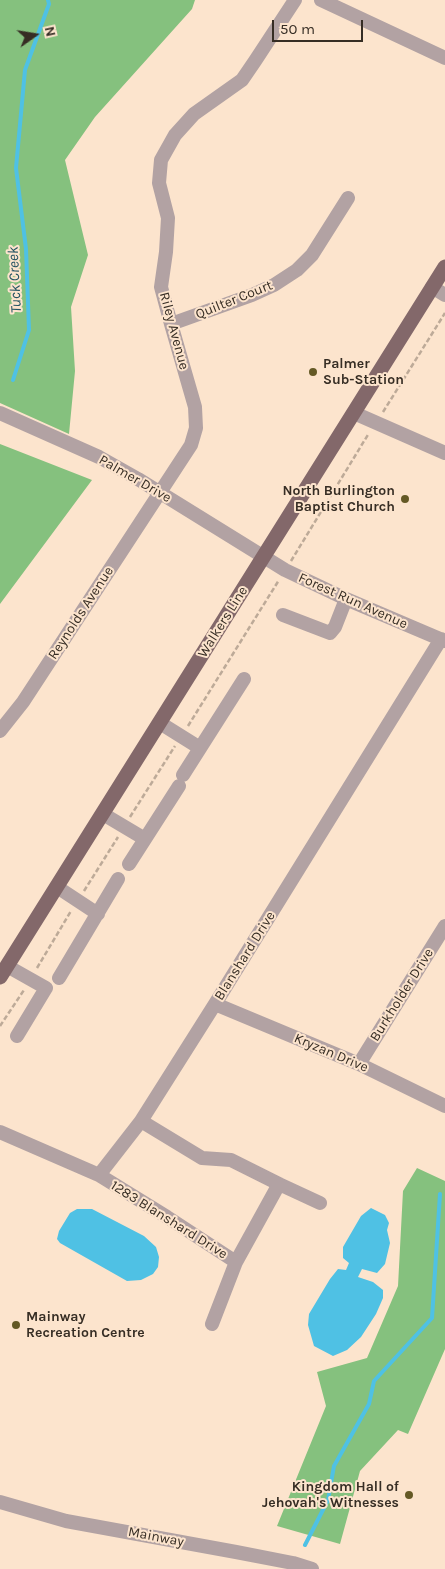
<!DOCTYPE html>
<style>
body{margin:0}
#map{position:relative;width:445px;height:1569px;overflow:hidden;background:#fce4cd;font-family:Karla,sans-serif}
canvas{display:block}
.north{position:absolute;left:10px;top:10px;width:50px;height:50px;-webkit-text-stroke:4px #fce4cd;paint-order:stroke;rotate:77deg;font-size:14px;font-weight:700;line-height:20px;text-align:center;color:#362d24}
.north::after{content:'';display:block;margin:auto;width:18px;height:22px;background:#362d24;clip-path:polygon(50% 0,100% 100%,50% 72%,0 100%)}
.scale{position:absolute;left:272px;top:20px;width:91px;height:22px;box-sizing:border-box;border:2px solid #362d24;border-top:0;padding-left:6px;font-size:15px;line-height:18px;white-space:nowrap;color:#362d24;-webkit-text-stroke:4px #fce4cd;paint-order:stroke}
</style>
<div id="map">
<canvas width="445" height="1569"></canvas>
<div class="north">N</div>
<div class="scale">50 m</div>
</div>
<script>
const ctx = document.querySelector('canvas').getContext('2d');
ctx.lineJoin = 'round';
function fill(path, color) { ctx.fillStyle = color; ctx.fill(path, 'evenodd'); }
const shape = rows => new Path2D(rows.map(r => 'M' + r).join(''));
function stroke(path, color, width, dash) { ctx.strokeStyle = color; ctx.lineWidth = width; ctx.lineCap = dash ? 'butt' : 'round'; ctx.setLineDash(dash || []); ctx.stroke(path); }
function write(font, color, halo, rows, align = 'center') {
  ctx.font = font + ' Karla,sans-serif'; ctx.lineWidth = 4; ctx.setLineDash([]); ctx.textBaseline = 'middle'; ctx.strokeStyle = halo; ctx.fillStyle = color; for (const [text, x, y, turn = 0] of rows) {
    ctx.save(); ctx.translate(x, y); ctx.rotate((+turn || 0) * Math.PI / 180); ctx.textAlign = isNaN(turn) ? turn : align; if (halo) ctx.strokeText(text, 0, 0); ctx.fillText(text, 0, 0); ctx.restore();
  }
}
const forest = shape([
 [0,0,195,0,192,9,95,117,65,160,88,255,71,307,75,371,69,434,0,403],
 [0,444,92,480,0,604],
 [417,1168,445,1181,445,1349,408,1434,398,1430,360,1471,340,1544,277,1526,326,1406,317,1372,367,1358,398,1286,403,1191]
]);
const water = shape([
 [371,1208,385,1215,389,1223,387,1230,390,1243,385,1264,377,1273,362,1269,358,1277,373,1282,383,1290,383,1298,376,1314,361,1337,347,1350,333,1356,314,1346,308,1325,309,1314,330,1279,338,1269,346,1270,349,1263,343,1258,343,1247,361,1216],
 [77,1209,92,1209,144,1236,156,1247,159,1257,158,1267,153,1274,141,1280,127,1281,60,1243,57,1239,59,1231,70,1213]
]);
const stream = shape([
 [13,380,29,330,26,249,16,168,25,70,49,4,48,0],
 [305,1545,328,1500,334,1466,369,1404,374,1381,432,1318,440,1194]
]);
const path = shape([
 [383,412,445,313],
 [291,561,369,433],
 [188,726,279,580],
 [130,817,175,746],
 [84,891,118,837],
 [37,968,71,911],
 [0,1026,24,990]
]);
const minor = shape([
 [321,0,445,58],
 [432,287,445,295],
 [171,324,252,295,274,285,297,270,312,255,348,198],
 [0,413,99,457,138,479,285,570,346,599,445,641],
 [354,413,445,453],
 [283,615,330,633,335,627,346,599],
 [160,723,200,748],
 [0,731,23,702,191,445,196,428,195,407,171,324,161,287,166,252,168,218,159,183,161,160,175,135,194,114,242,80,255,61,295,0],
 [183,775,244,679],
 [103,814,145,839],
 [129,864,179,786],
 [57,887,98,914],
 [7,966,46,988,17,1036],
 [59,978,118,879],
 [215,1004,359,1064,445,1106],
 [359,1064,445,926],
 [0,1132,99,1175,141,1121,215,1004,441,639],
 [99,1175,167,1217,236,1262,279,1184,231,1160,202,1158,141,1121],
 [279,1184,320,1203],
 [212,1324,236,1262],
 [0,1502,66,1521,236,1552,293,1563,312,1569]
]);
const major = shape([
 [0,977,445,267]
]);
const markers = [
 [313,372,5,"#645925"],
 [405,499,5,"#645925"],
 [16,1325,5,"#645925"],
 [409,1495,5,"#645925"]
];
const streetNames = [
 ["Quilter Court",234,300,-22],
 ["Riley Avenue",174,331,75],
 ["Palmer Drive",135,479,30],
 ["Forest Run Avenue",353,601,24],
 ["Reynolds Avenue",81,613,-57],
 ["Walkers Line",223,622,-58],
 ["Blanshard Drive",245,956,-58],
 ["Burkholder Drive",402,995,-58],
 ["Kryzan Drive",331,1053,23],
 ["1283 Blanshard Drive",169,1220,32],
 ["Mainway",156,1537,11]
];
const poiNames = [
 ["Palmer",323,364],
 ["Sub-Station",323,380],
 ["North Burlington",395,491,"right"],
 ["Baptist Church",395,507,"right"],
 ["Mainway",26,1317],
 ["Recreation Centre",26,1333],
 ["Kingdom Hall of",399,1487,"right"],
 ["Jehovah's Witnesses",399,1503,"right"]
];
const waterNames = [
 ["Tuck Creek",15,280,-93]
];
fill(forest, '#85c17e');
fill(water, '#4fc1e4');
stroke(stream, '#4fc1e4', 4);
stroke(path, '#bdaa98', 2.5, [5, 2.5]);
stroke(minor, '#b2a2a3', 14);
stroke(major, '#83686a', 15);
for (const [x, y, r, color] of markers) { const dot = new Path2D(); dot.arc(x, y, r, 0, 2 * Math.PI); ctx.fillStyle = color; ctx.fill(dot); stroke(dot, '#fce4cd', 2); }
write('14px', '#362d24', '#fce4cd', streetNames);
write('bold 14px', '#362d24', '#fce4cd', poiNames, 'left');
write('italic 15px', '#235362', '#fce4cd', waterNames);
</script>
